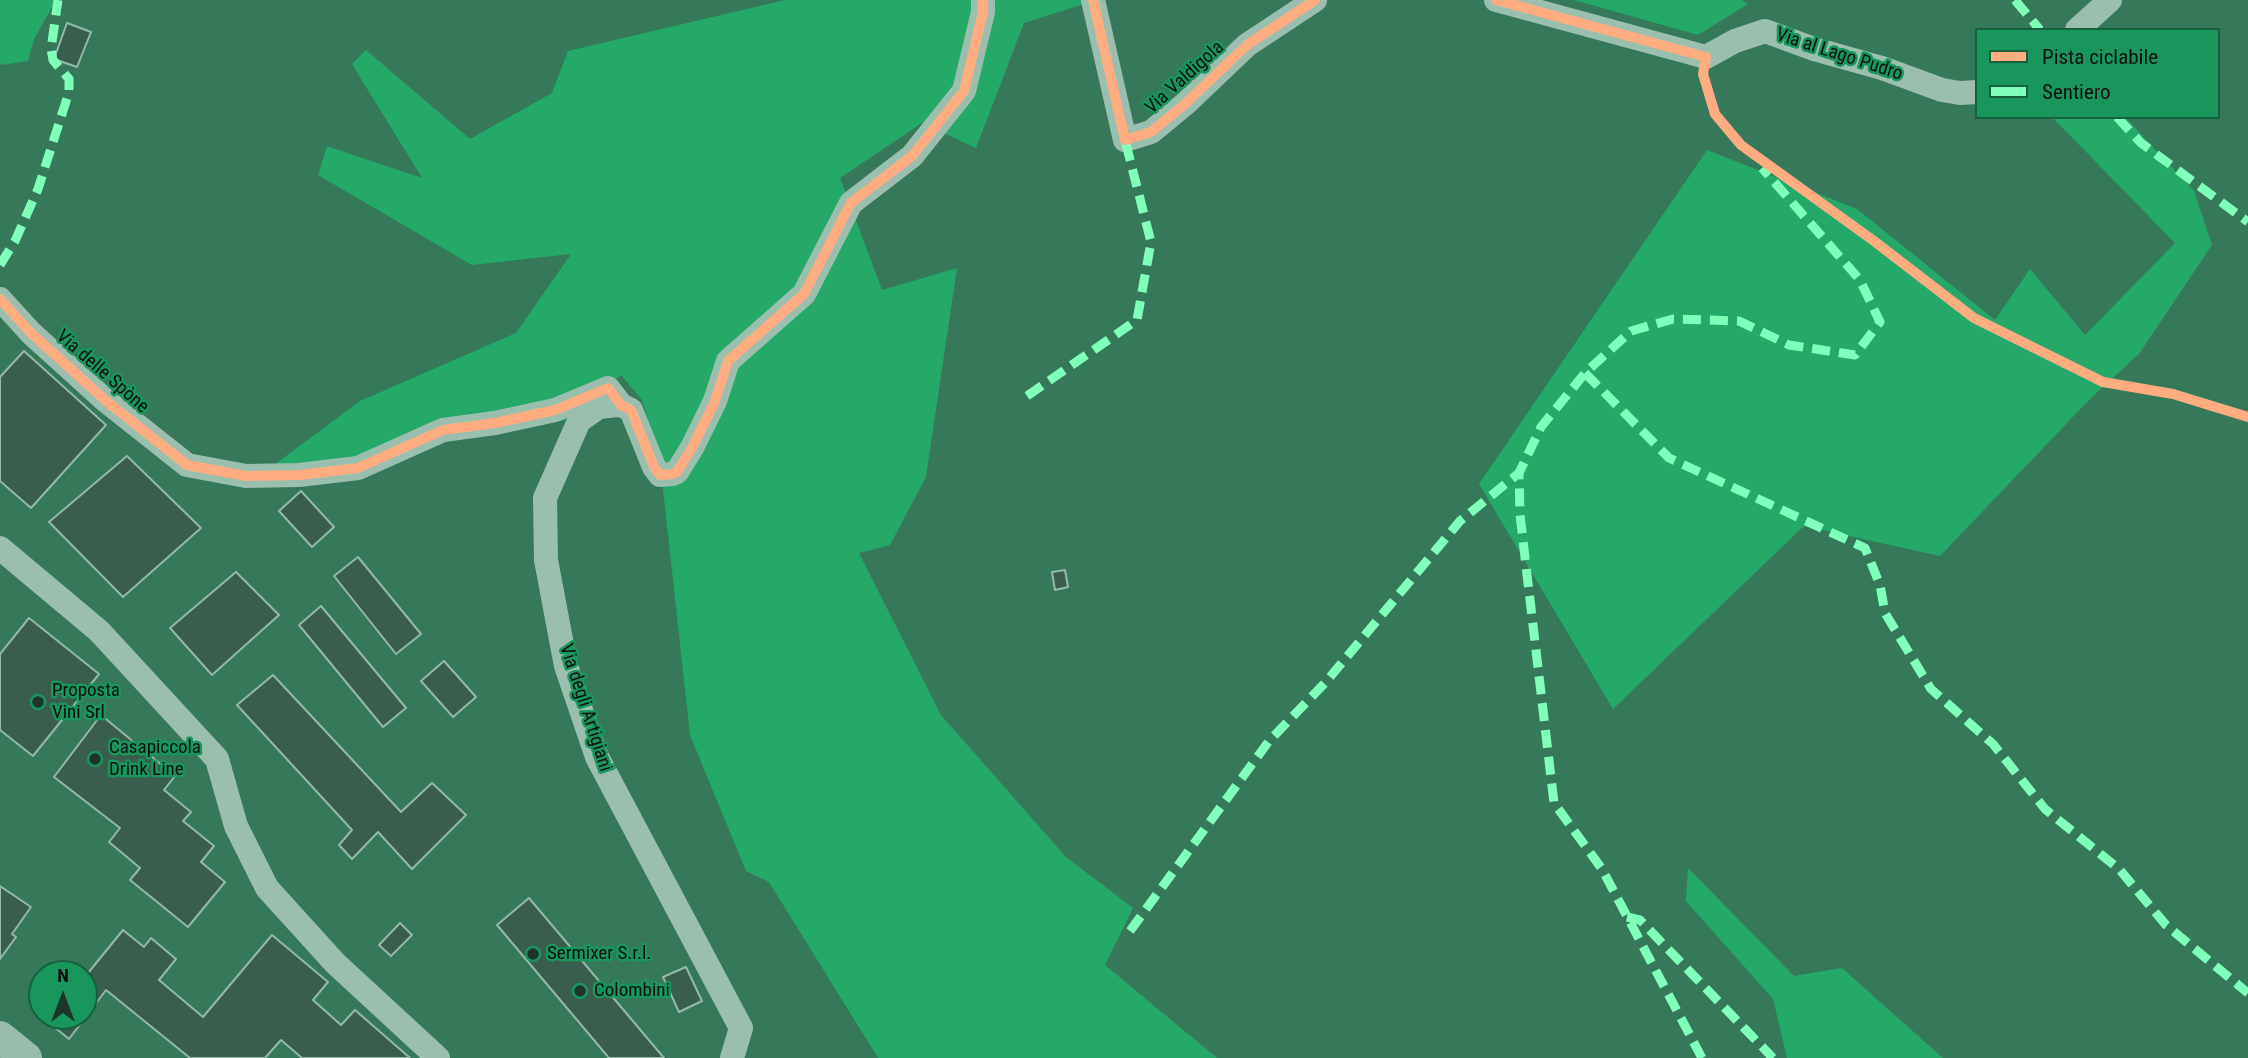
<!DOCTYPE html>
<meta charset="utf-8">
<style>
body{margin:0}
#map{position:relative;width:2248px;height:1058px;overflow:hidden;background:#35795a;font-family:"Roboto Condensed",sans-serif}
canvas{display:block}
.legend{position:absolute;left:1975px;top:28px;width:245px;height:91px;box-sizing:border-box;background:#18965c;border:2px solid #15613e;margin:0;padding:9px 12px;list-style:none;font-size:21px;color:#111}
.legend li{display:flex;align-items:center;gap:14px;height:35px}
.legend b{width:35px;border:2px solid #15613e}
.north{position:absolute;left:28px;top:960px;width:70px;height:70px;box-sizing:border-box;background:#18965c;border:2px solid #15613e;border-radius:50%;rotate:0deg;font-size:19px;font-weight:700;line-height:28px;text-align:center;color:#111}
.north::after{content:'';display:block;margin:auto;width:24px;height:32px;background:#1e352b;clip-path:polygon(50% 0,100% 100%,50% 72%,0 100%)}
</style>
<div id="map">
<canvas width="2248" height="1058"></canvas>
<ul class="legend">
<li><b style="height:9px;background:#ffac80"></b>Pista ciclabile</li>
<li><b style="height:9px;background:#80ffba"></b>Sentiero</li>
</ul>
<div class="north">N</div>
</div>
<script>
const ctx = document.querySelector('canvas').getContext('2d');
ctx.lineJoin = 'round';
function fill(path, color) { ctx.fillStyle = color; ctx.fill(path, 'evenodd'); }
const shape = rows => new Path2D(rows.map(r => 'M' + r).join(''));
function stroke(path, color, width, dash) { ctx.strokeStyle = color; ctx.lineWidth = width; ctx.lineCap = dash ? 'butt' : 'round'; ctx.setLineDash(dash || []); ctx.stroke(path); }
function write(font, color, halo, rows, align = 'center') {
  ctx.font = font + ' "Roboto Condensed",sans-serif'; ctx.lineWidth = 5; ctx.setLineDash([]); ctx.textBaseline = 'middle'; ctx.strokeStyle = halo; ctx.fillStyle = color; for (const [text, x, y, turn = 0] of rows) {
    ctx.save(); ctx.translate(x, y); ctx.rotate((+turn || 0) * Math.PI / 180); ctx.textAlign = isNaN(turn) ? turn : align; if (halo) ctx.strokeText(text, 0, 0); ctx.fillText(text, 0, 0); ctx.restore();
  }
}
const green = shape([
 [0,0,56,0,34,39,28,61,1,65,0,63],
 [785,0,1086,0,1087,3,1024,23,976,148,922,123,840,178,882,290,957,268,926,477,890,545,859,553,941,715,1066,857,1133,908,1105,965,1217,1058,878,1058,769,882,746,871,690,735,660,461,642,400,621,375,566,420,342,461,274,465,360,401,516,333,571,254,472,265,318,175,327,146,422,178,352,64,366,50,470,139,552,93,568,51],
 [1574,0,1741,0,1748,4,1698,35],
 [2052,117,2125,117,2194,191,2212,245,2139,354,2091,398,1940,556,1804,526,1613,709,1479,484,1707,150,1857,209,1995,320,2030,269,2085,335,2175,243],
 [1688,868,1794,976,1842,968,1943,1058,1787,1058,1773,999,1686,901]
]);
const building = shape([
 [67,23,91,32,77,67,54,59,67,23],
 [24,351,106,425,31,508,0,481,0,377,24,351],
 [127,456,201,528,123,597,49,522,127,456],
 [301,491,334,527,312,547,279,511,301,491],
 [358,557,421,634,396,654,334,576,358,557],
 [1065,570,1068,587,1055,590,1052,572,1065,570],
 [236,572,279,615,212,675,170,628,236,572],
 [321,606,406,708,383,727,299,625,321,606],
 [29,618,99,674,33,756,0,730,0,654,29,618],
 [444,661,476,697,453,717,421,681,444,661],
 [273,675,401,812,432,783,466,815,412,869,378,832,352,859,339,845,352,830,237,705,273,675],
 [101,715,175,776,164,790,191,812,183,821,214,846,201,862,225,882,188,927,130,880,140,868,109,842,120,828,54,777,101,715],
 [0,886,31,907,12,934,16,937,0,959,0,886],
 [529,898,664,1058,609,1058,497,925,529,898],
 [400,923,412,935,391,956,379,945,400,923],
 [123,930,144,947,151,938,176,959,159,980,203,1017,272,935,328,982,313,1000,341,1025,355,1010,410,1058,302,1058,281,1040,265,1058,190,1058,106,990,69,1039,41,1016,84,1016,84,978,123,930],
 [686,967,702,1001,679,1012,663,977,686,967]
]);
const minor = shape([
 [1093,0,1125,140,1151,132,1185,104,1247,45,1315,0],
 [1496,0,1706,57,1735,41,1765,31,1814,49,1882,68,1942,90,1960,93,1977,92],
 [2077,30,2110,0],
 [0,299,31,333,105,400,187,465,246,476,299,475,358,468,443,430,495,423,555,410,608,388,621,405,631,410,654,467,660,475,672,474,677,472,693,446,715,401,728,361,804,294,851,203,912,156,964,91,983,12,983,0],
 [617,405,599,407,579,421,545,498,546,560,566,666,597,757,741,1028,732,1058],
 [0,548,99,631,217,759,236,826,267,888,335,963,438,1058]
]);
const major = shape([
 [0,1037,26,1058]
]);
const quiet = shape([
 [2015,0,2040,30],
 [2117,117,2141,143,2248,222],
 [0,265,15,241,38,189,69,92,69,79,53,60,51,49,58,0],
 [1585,373,1669,458,1865,548,1880,585,1885,613,1931,689,1993,744,2045,809,2119,869,2166,925,2248,993],
 [1027,396,1137,320,1151,242,1125,140],
 [1627,917,1640,920,1773,1058],
 [1130,931,1269,741,1325,683,1460,521,1519,473],
 [1702,1058,1602,869,1554,803,1520,515,1519,473,1541,427,1585,373,1631,331,1673,319,1739,321,1789,345,1855,355,1880,322,1860,280,1762,168]
]);
const cycleway = shape([
 [1093,0,1125,140,1151,132,1185,104,1247,45,1315,0],
 [1496,0,1706,57,1703,74,1715,114,1741,145,1874,241,1974,318,2103,382,2173,394,2248,417],
 [0,299,31,333,105,400,187,465,246,476,299,475,358,468,443,430,495,423,555,410,608,388,621,405,631,410,654,467,660,475,672,474,677,472,693,446,715,401,728,361,804,294,851,203,912,156,964,91,983,12,983,0]
]);
const markers = [
 [38,702,7,"#1e352b"],
 [95,759,7,"#1e352b"],
 [533,954,7,"#1e352b"],
 [580,991,7,"#1e352b"]
];
const streetNames = [
 ["Via al Lago Pudro",1839,55,18],
 ["Via Valdigola",1185,78,-42],
 ["Via delle Spòne",102,372,41],
 ["Via degli Artigiani",585,708,72]
];
const poiNames = [
 ["Proposta",52,691],
 ["Vini Srl",52,713],
 ["Casapiccola",109,748],
 ["Drink Line",109,770],
 ["Sermixer S.r.l.",547,954],
 ["Colombini",594,991]
];
fill(green, '#24a969');
fill(building, '#3a5e4d');
stroke(building, '#93b9a8', 2);
stroke(minor, '#9bbfae', 24);
stroke(major, '#99bdac', 32);
stroke(quiet, '#80ffba', 9, [18, 9]);
stroke(cycleway, '#ffac80', 10);
for (const [x, y, r, color] of markers) { const dot = new Path2D(); dot.arc(x, y, r, 0, 2 * Math.PI); ctx.fillStyle = color; ctx.fill(dot); stroke(dot, '#18965c', 2.5); }
write('19px', '#111', '#18965c', streetNames);
write('19px', '#111', '#18965c', poiNames, 'left');
</script>
